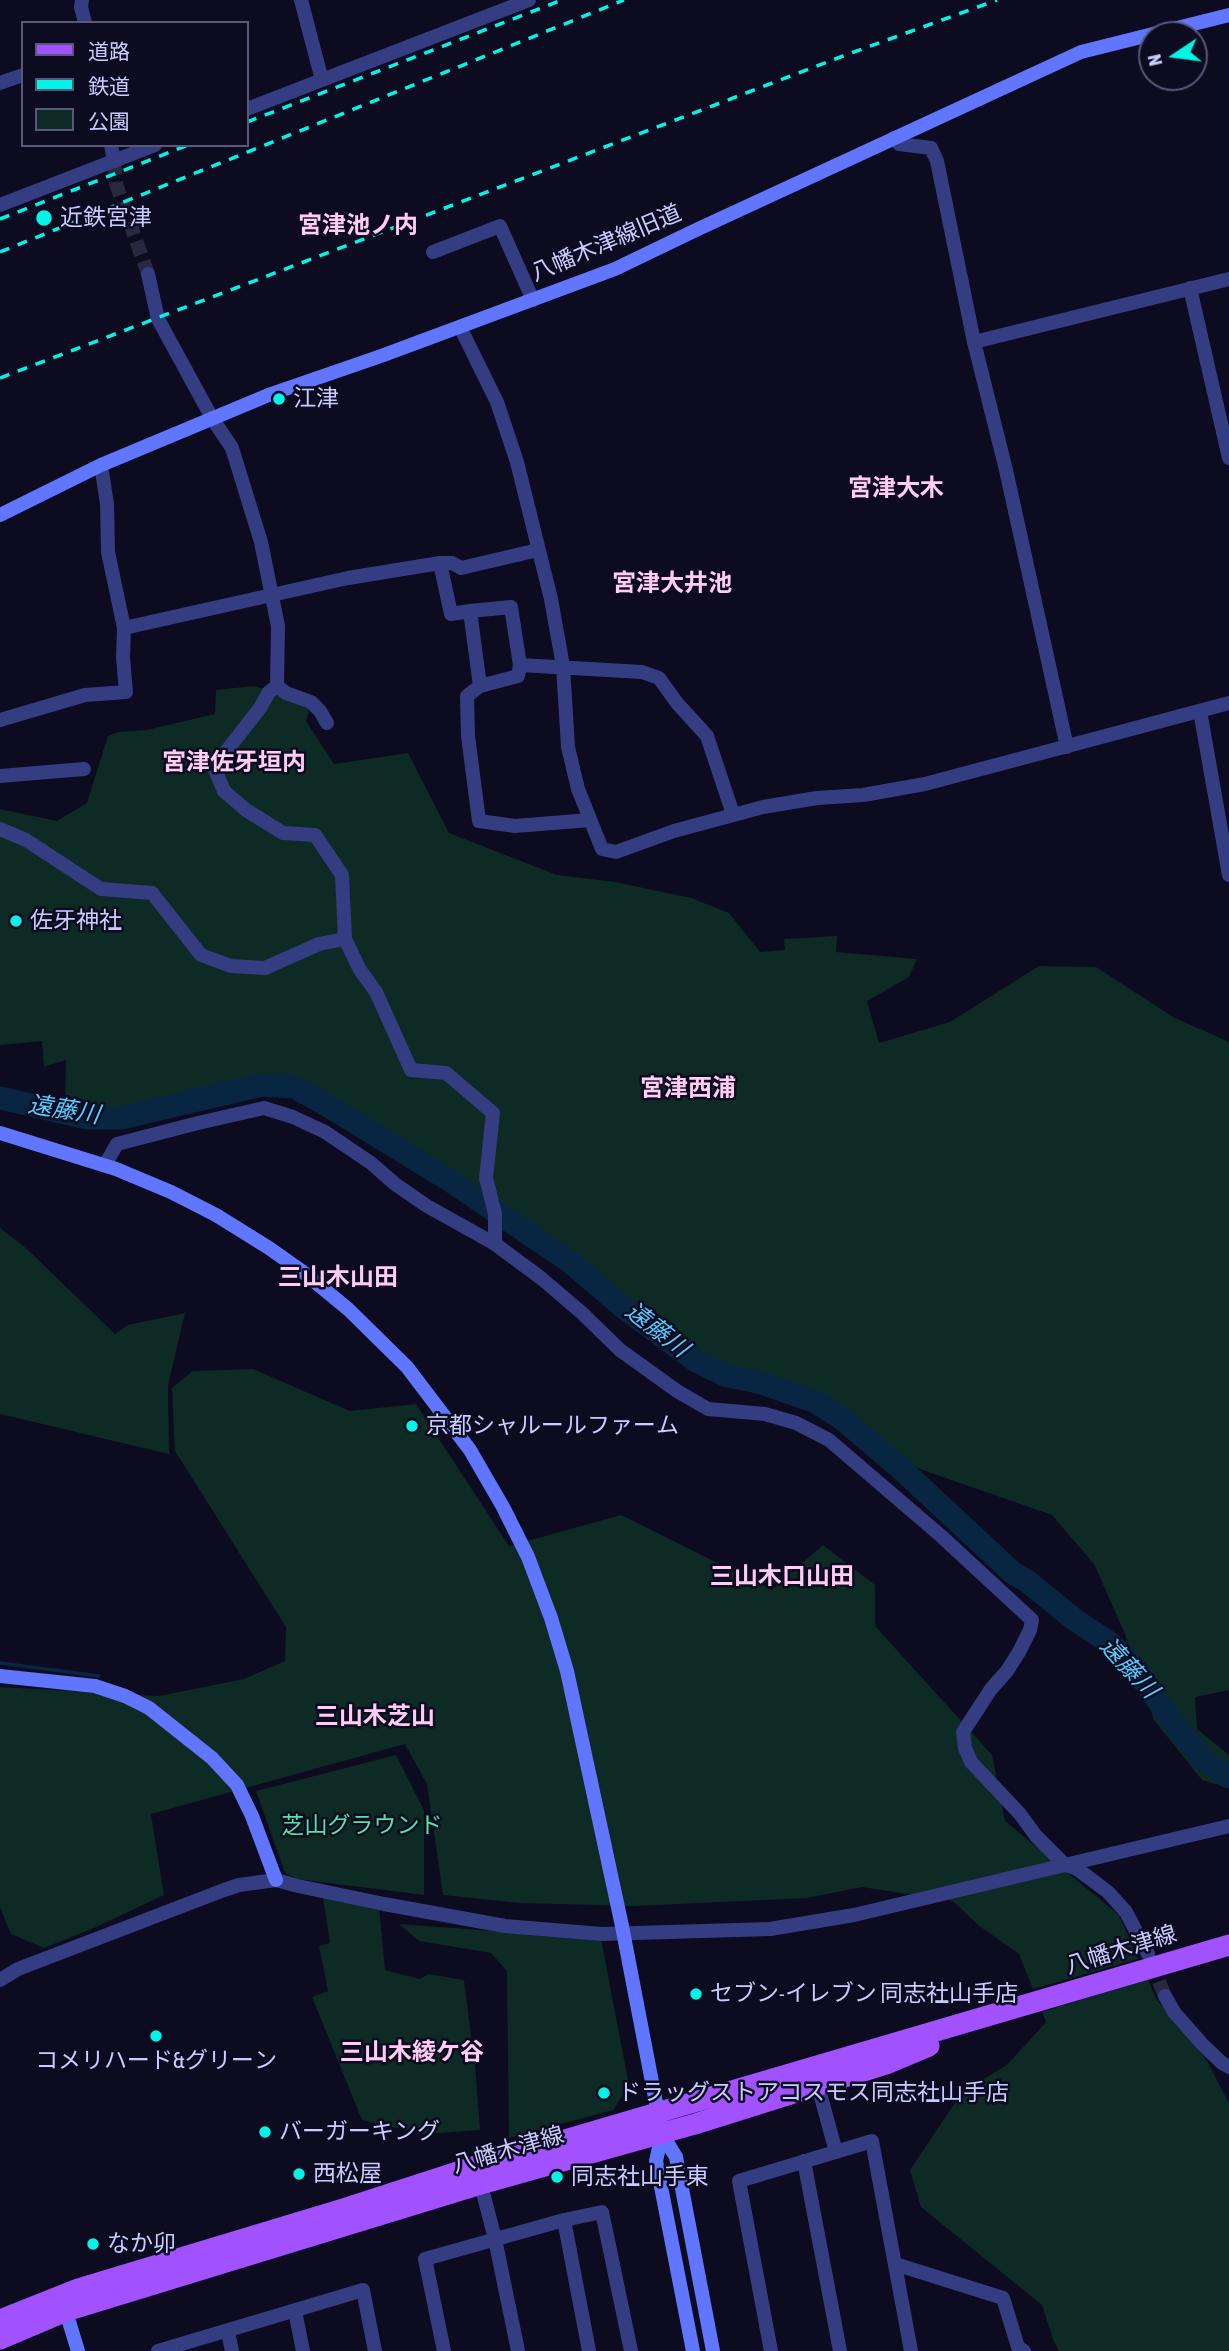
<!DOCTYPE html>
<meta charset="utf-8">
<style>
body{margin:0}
#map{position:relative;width:1229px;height:2351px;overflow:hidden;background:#0c0b20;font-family:"Asap Condensed","Noto Sans JP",sans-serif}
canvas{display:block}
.legend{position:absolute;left:21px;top:21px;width:228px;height:126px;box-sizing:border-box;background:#0c0b20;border:2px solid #585879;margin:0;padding:9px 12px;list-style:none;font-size:21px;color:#caccff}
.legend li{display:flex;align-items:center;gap:14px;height:35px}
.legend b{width:35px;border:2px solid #585879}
.north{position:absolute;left:1138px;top:21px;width:70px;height:70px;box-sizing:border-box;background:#0c0b20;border:2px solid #585879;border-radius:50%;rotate:257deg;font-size:19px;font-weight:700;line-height:28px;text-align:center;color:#caccff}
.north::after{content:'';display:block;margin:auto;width:24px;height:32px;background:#00f5e7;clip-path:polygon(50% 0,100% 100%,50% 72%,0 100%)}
</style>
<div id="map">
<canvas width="1229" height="2351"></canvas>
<ul class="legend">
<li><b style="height:9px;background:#a251ff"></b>道路</li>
<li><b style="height:9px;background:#00f5e7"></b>鉄道</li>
<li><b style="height:19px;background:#0e2a25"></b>公園</li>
</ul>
<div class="north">N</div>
</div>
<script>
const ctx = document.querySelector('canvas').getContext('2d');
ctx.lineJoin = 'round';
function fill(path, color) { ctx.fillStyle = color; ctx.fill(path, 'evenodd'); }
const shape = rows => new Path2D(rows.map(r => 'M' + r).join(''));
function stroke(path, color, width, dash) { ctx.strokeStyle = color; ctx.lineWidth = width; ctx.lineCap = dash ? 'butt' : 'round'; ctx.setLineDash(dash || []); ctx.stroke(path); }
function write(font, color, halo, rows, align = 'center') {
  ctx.font = font + ' "Asap Condensed","Noto Sans JP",sans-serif'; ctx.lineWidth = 5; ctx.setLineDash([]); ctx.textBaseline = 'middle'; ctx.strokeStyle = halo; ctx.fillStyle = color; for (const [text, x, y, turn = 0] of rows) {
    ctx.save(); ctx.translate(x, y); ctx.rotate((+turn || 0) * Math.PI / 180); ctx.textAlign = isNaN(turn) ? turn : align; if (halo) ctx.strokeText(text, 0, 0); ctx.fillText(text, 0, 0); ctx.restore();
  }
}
const green = shape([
 [254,686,311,702,306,721,334,764,408,753,449,833,557,875,615,882,691,898,729,913,760,952,785,950,784,939,837,936,836,952,917,959,909,977,867,1001,879,1043,950,1022,1039,966,1096,967,1173,1017,1229,1042,1229,1690,1195,1697,1197,1729,1229,1755,1229,1788,1202,1780,1154,1720,1125,1634,1094,1564,1052,1515,914,1467,817,1392,730,1370,698,1355,640,1314,556,1243,452,1173,300,1083,256,1082,118,1113,83,1112,65,1100,66,1060,44,1067,42,1041,0,1045,0,809,57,821,87,803,108,736,118,732,147,730,215,714,216,690],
 [0,1228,27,1249,115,1334,128,1325,185,1313,168,1385,169,1454,0,1414],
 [253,1369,350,1411,416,1404,509,1546,621,1515,772,1590,823,1545,875,1585,875,1626,992,1755,1005,1821,1119,1915,1138,1959,1033,1989,1019,1954,978,1925,953,1901,862,1887,807,1898,635,1906,519,1903,443,1895,427,1784,405,1744,151,1814,164,1895,94,1928,44,1948,11,1934,0,1907,0,1687,159,1696,244,1679,285,1661,286,1627,175,1451,172,1388,193,1371],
 [396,1755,424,1810,424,1895,297,1879,285,1873,256,1791],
 [323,1898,379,1907,385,1970,420,1979,429,1974,464,1980,475,2066,480,2130,424,2134,362,2120,312,1997,328,1991,319,1946,330,1943],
 [399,1924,601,1939,629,2085,613,2110,509,2138,507,1971,491,1953,419,1941],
 [1148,1979,1156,1999,1207,2061,1229,2103,1229,2351,1059,2351,1054,2342,1042,2305,921,2207,910,2170,963,2091,1007,2065,1046,2022,1042,2012]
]);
const stream = shape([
 [0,1663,99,1676]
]);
const river = shape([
 [0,1098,87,1118,121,1118,262,1085,294,1087,320,1101,449,1180,569,1261,623,1307,696,1361,727,1376,758,1382,816,1402,841,1418,899,1467,1013,1573,1027,1581,1075,1620,1110,1643,1131,1663,1179,1730,1205,1761,1229,1777]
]);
const streetTunnel = shape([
 [114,161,116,184,148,274],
 [1151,1962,1165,1996]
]);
const street = shape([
 [82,0,81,7,85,23],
 [301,0,322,80],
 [0,83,23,75],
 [247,109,529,0],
 [894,138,899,144,931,148,937,161,974,342,1006,470,1067,747],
 [111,145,114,161],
 [0,205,155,145],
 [433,252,500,226,533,300],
 [148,274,158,319,212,418,232,448,261,542,278,626,277,686,269,692,260,708,214,767,224,791,246,810,283,833,315,835,342,875,345,939,360,970,376,992,411,1070,446,1073,493,1113,486,1178,495,1214,495,1244],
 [1190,288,1229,458],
 [460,327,497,402,517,462,551,599,563,666,568,747,578,789,602,849,616,852,674,831,763,807,817,798,863,795,925,784,1229,703],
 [974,342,1229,279],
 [440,563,451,614,470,611],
 [124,628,348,578,440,563,452,563,461,568,538,550],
 [277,686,286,693,311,702,320,711,327,723],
 [480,686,470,611,511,607,520,665],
 [1200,711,1229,875],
 [0,720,85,695,126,692,123,658,124,628,108,552,107,504,101,465],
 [0,776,84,769],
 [590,820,515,826,479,821,468,736,467,696,480,686,518,676,520,665,642,672,659,678,677,703,707,736,733,814],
 [0,829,26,840,101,889,152,893,201,955,231,966,265,968,319,944,345,939],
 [105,1165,117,1144,198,1123,264,1108,293,1117,325,1132,371,1163,395,1184,427,1206,495,1244,541,1278,582,1313,620,1350,677,1391,708,1409,765,1414,796,1423,829,1440,940,1535,1032,1620,1030,1630,1019,1652,1007,1671,991,1689,963,1732,965,1748,971,1762,1020,1814,1036,1836,1064,1864,1077,1869,1088,1877,1108,1892,1126,1912,1148,1954],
 [0,1980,18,1969,224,1890,239,1885,276,1880,298,1886,384,1904,505,1926,602,1934,770,1929,854,1915,1229,1826],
 [1165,1996,1174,2012,1203,2045,1222,2063,1229,2067],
 [818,2086,836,2152],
 [804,2161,840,2351],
 [479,2177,495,2239,518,2351],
 [564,2220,589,2351],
 [895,2264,1003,2298,1018,2347,1024,2351],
 [295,2311,303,2351],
 [228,2332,232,2351],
 [158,2351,363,2290,375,2351],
 [444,2351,425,2259,564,2220,602,2212,631,2351],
 [771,2351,739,2181,872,2141,911,2351]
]);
const secondary = shape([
 [0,515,101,465,271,394,381,356,615,269,696,230,1081,52,1229,15],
 [0,1133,116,1169,171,1192,216,1215,269,1248,303,1272,348,1309,407,1367,470,1450,503,1507,528,1557,551,1618,567,1671,622,1926,662,2134,676,2157,713,2351],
 [0,1676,95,1686,125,1696,149,1708,212,1758,237,1785,252,1816,276,1880],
 [662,2134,656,2161,693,2351],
 [64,2305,78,2351]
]);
const primary = shape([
 [0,2320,78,2289,343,2209,476,2166,1229,1945],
 [0,2339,66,2311,481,2184,695,2124,886,2064,929,2046]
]);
const rail = shape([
 [247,122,562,0],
 [0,219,188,145],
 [0,252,624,0],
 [0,378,843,56,997,0]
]);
const markers = [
 [44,218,9,"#00f5e7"],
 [279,399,7,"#00f5e7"],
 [16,921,7,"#00f5e7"],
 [412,1426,7,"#00f5e7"],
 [696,1994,7,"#00f5e7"],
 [156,2036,7,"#00f5e7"],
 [604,2093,7,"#00f5e7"],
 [265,2132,7,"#00f5e7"],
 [299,2174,7,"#00f5e7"],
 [557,2177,7,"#00f5e7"],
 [93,2244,7,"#00f5e7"]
];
const poiNames = [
 ["近鉄宮津",60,218],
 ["江津",293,399],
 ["佐牙神社",30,921],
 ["京都シャルールファーム",426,1426],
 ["セブン-イレブン 同志社山手店",710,1994],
 ["コメリハード&グリーン",156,2061,"center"],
 ["ドラッグストアコスモス同志社山手店",618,2093],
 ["バーガーキング",279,2132],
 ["西松屋",313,2174],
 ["同志社山手東",571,2177],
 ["なか卯",107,2244]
];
const streetNames = [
 ["八幡木津線旧道",606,243,-23],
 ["八幡木津線",1121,1950,-17],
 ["八幡木津線",508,2150,-16]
];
const parkNames = [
 ["芝山グラウンド",362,1826]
];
const neighbourhoodNames = [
 ["宮津池ノ内",358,225],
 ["宮津大木",896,488],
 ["宮津大井池",672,583],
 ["宮津佐牙垣内",234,762],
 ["宮津西浦",688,1088],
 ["三山木山田",338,1277],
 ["三山木口山田",782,1576],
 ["三山木芝山",375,1716],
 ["三山木綾ケ谷",412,2052]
];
const waterNames = [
 ["遠藤川",64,1110,9],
 ["遠藤川",657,1330,38],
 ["遠藤川",1129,1668,47]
];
fill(green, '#0e2a25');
stroke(stream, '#082642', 3.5);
stroke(river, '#082642', 23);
stroke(streetTunnel, '#282841', 14, [14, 7]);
stroke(street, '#343d81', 14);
stroke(secondary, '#6176ff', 14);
stroke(primary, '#a251ff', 21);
stroke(rail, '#00f5e7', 3.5, [10, 9]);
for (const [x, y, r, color] of markers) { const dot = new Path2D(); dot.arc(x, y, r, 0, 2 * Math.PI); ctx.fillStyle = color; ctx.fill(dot); stroke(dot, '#0c0b20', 2.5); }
write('23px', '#caccff', '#0c0b20', poiNames, 'left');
write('23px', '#caccff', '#0c0b20', streetNames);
write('23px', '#50e5a8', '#0c0b20', parkNames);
write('bold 24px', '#ffccf4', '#0c0b20', neighbourhoodNames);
write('italic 24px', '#58ccff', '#0c0b20', waterNames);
</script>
